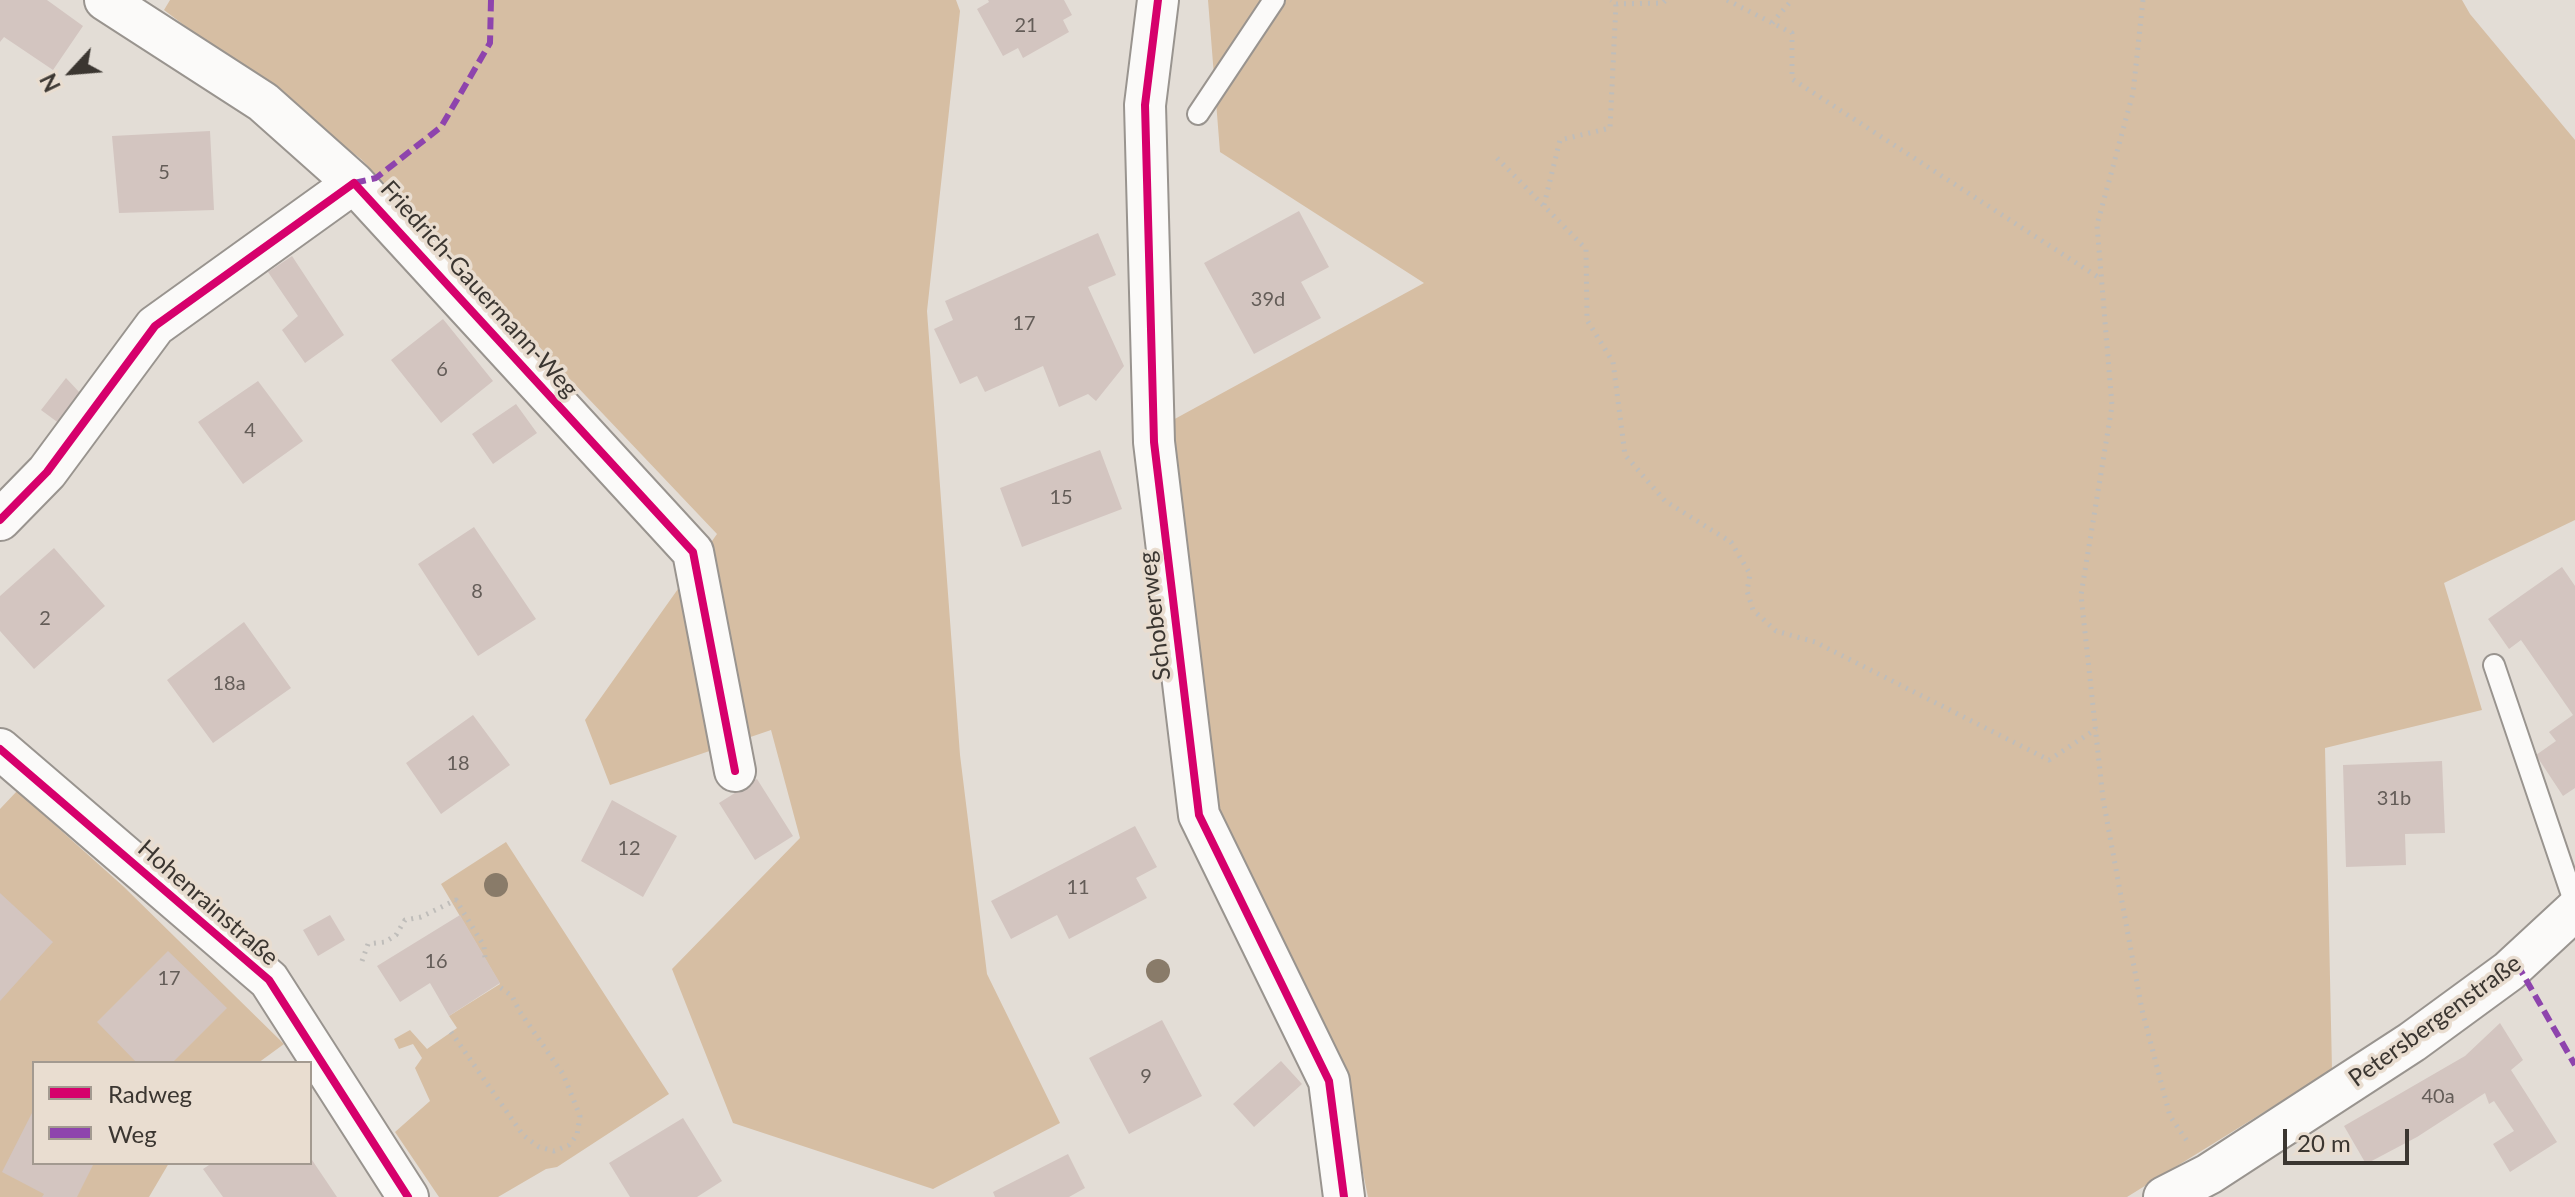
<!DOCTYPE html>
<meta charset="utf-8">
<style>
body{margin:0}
#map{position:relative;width:2575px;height:1197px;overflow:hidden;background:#e3ddd6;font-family:Lato,sans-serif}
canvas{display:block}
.legend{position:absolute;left:32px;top:1061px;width:280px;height:104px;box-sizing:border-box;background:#e9ddd0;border:2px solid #a39a90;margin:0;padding:10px 14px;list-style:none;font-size:24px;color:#3b3631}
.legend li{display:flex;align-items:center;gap:16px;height:40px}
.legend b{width:40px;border:2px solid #a39a90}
.north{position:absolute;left:32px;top:32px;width:80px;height:80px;-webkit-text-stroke:6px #e9ddd0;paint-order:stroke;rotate:244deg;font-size:22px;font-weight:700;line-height:32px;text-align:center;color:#3b3631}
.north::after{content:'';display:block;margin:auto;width:28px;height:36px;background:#3b3631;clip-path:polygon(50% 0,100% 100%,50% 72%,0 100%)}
.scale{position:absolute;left:2283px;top:1129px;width:126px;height:36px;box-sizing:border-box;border:4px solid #3b3631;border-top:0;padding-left:10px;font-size:24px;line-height:28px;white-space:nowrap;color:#3b3631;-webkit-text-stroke:6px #e9ddd0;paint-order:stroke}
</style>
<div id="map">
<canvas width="2575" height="1197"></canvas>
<ul class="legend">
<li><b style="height:10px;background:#d6006c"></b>Radweg</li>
<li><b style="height:10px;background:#8e44ad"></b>Weg</li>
</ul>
<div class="north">N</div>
<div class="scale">20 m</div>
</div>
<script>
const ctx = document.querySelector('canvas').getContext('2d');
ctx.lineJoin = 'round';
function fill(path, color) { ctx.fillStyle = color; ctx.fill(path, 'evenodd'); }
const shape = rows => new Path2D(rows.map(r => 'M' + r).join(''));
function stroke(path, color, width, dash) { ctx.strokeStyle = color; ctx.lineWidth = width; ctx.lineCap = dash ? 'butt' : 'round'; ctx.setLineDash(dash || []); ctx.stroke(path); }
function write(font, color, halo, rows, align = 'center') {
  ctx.font = font + ' Lato,sans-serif'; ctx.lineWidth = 7; ctx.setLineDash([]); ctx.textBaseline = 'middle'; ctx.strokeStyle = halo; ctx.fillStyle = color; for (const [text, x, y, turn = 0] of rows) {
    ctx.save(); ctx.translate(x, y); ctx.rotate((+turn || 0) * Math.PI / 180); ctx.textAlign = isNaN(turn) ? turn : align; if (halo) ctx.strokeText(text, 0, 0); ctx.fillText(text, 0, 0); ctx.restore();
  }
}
const green = shape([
 [170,0,956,0,960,11,927,311,960,755,987,974,1060,1123,933,1189,733,1123,672,969,800,838,771,730,610,785,585,720,717,534,361,159,164,10],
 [1208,0,2462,0,2470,14,2575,140,2575,520,2444,583,2482,710,2325,748,2332,1070,2127,1197,1368,1197,1346,1089,1211,807,1171,421,1424,283,1220,152],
 [17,791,124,887,284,1044,258,1063,34,1063,34,1163,169,1163,149,1197,0,1197,0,809],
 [506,842,669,1094,557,1167,546,1169,498,1197,439,1197,395,1132,430,1101,415,1068,422,1058,413,1044,399,1049,394,1039,410,1030,427,1049,457,1028,449,1016,500,984,441,884]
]);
const building = shape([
 [0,0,47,0,83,26,53,70,4,37,0,42],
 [988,0,1064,0,1072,15,1063,20,1069,32,1023,58,1018,48,1003,56,977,9,989,2],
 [210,131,214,210,119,213,112,136],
 [1299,211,1329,267,1301,282,1321,318,1254,354,1204,263],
 [1098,233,1116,275,1088,287,1124,366,1096,401,1088,394,1059,407,1043,366,985,392,977,376,960,384,934,329,953,320,945,301],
 [292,256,344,335,305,363,282,330,298,316,268,272],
 [443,319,493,381,441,423,391,360],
 [66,378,81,394,60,424,41,410],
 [258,381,303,441,243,484,198,422],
 [516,404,537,433,493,464,472,434],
 [1100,450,1122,509,1022,547,1000,488],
 [474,527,536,619,478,656,418,564],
 [54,548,105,606,34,669,0,631,0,596],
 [2562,567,2575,586,2575,788,2563,796,2536,755,2556,741,2549,732,2573,715,2521,640,2509,649,2488,619],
 [244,622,291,688,213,743,167,680],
 [473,715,510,765,441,814,406,763],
 [2442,761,2445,833,2405,834,2406,865,2346,867,2343,765],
 [757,779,793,836,755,860,719,803],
 [612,800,677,836,643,897,581,861],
 [1135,826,1157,867,1136,878,1147,898,1069,939,1057,915,1011,939,991,901],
 [0,893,53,942,0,1001],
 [330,915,345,940,318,956,303,930],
 [460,915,500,983,449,1016,430,983,400,1002,377,966],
 [168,951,227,1008,172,1063,137,1063,97,1022],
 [1162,1020,1202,1096,1129,1134,1089,1058],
 [2500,1023,2523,1060,2511,1070,2557,1142,2510,1172,2493,1144,2514,1131,2494,1101,2489,1104,2485,1093,2417,1137,2366,1164,2344,1126,2465,1056],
 [1281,1061,1302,1084,1254,1127,1233,1104],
 [34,1109,34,1163,94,1163,77,1197,42,1197,44,1194,2,1172],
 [683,1118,722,1181,697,1197,630,1197,609,1163],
 [1068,1154,1085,1188,1069,1197,995,1197,993,1192],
 [310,1157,337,1197,223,1197,203,1169,212,1163,310,1163]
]);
const path = shape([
 [1727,0,1792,33,1792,79,2101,279],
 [2143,0,2133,93,2097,225,2112,406,2081,595,2103,799,2142,1010,2170,1116,2187,1141],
 [1616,4,1663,3,1666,0],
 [1772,23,1792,0],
 [1497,158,1586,249,1587,320,1613,362,1625,455,1665,501,1731,542,1750,574,1747,591,1753,610,1776,631,1815,642,2049,760,2096,729],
 [1544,205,1560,140,1610,128,1616,4,1611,0],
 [362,961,368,944,385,942,396,935,405,920,421,917,456,900,484,946,485,958],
 [451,1032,523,1135,539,1147,554,1151,569,1145,577,1135,580,1116,563,1074,520,1012,512,996,497,985]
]);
const lane = shape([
 [1198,114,1274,0],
 [2494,665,2575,904]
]);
const street = shape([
 [105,0,263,102,354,183],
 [1158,0,1145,105,1154,442,1199,815,1329,1081,1344,1197],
 [0,520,47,472,155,326,354,183,693,552,735,771],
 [0,749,269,980,408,1197],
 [2164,1197,2209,1174,2412,1042,2509,971,2575,910]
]);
const quiet = shape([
 [354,183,376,178,441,127,490,43,491,0],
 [2517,964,2575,1065]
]);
const cycleway = shape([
 [1158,0,1145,105,1154,442,1199,815,1329,1081,1344,1197],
 [0,520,47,472,155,326,354,183,693,552,735,771],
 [0,749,269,980,408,1197]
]);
const trees = [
 [496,885],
 [1158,971]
];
const numberNames = [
 ["21",1026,26],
 ["5",164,173],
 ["39d",1268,300],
 ["17",1024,324],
 ["6",442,370],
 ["4",250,431],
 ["15",1061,498],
 ["8",477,592],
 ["2",45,619],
 ["18a",229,684],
 ["18",458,764],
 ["31b",2394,799],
 ["12",629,849],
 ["11",1078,888],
 ["16",436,962],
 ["17",169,979],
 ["9",1146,1077],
 ["40a",2438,1097]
];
const streetNames = [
 ["Friedrich-Gauermann-Weg",479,289,48],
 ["Schoberweg",1155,616,-97],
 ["Hohenrainstraße",208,903,41],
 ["Petersbergenstraße",2435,1021,-36]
];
fill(green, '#d6bea3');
fill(building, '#d3c5c0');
stroke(lane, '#99948f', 24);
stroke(street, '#99948f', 44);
stroke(path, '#bfbdba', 5, [2, 6]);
stroke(lane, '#fbfaf9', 20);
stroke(street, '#fbfaf9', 40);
stroke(quiet, '#8e44ad', 6, [12, 6]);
stroke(cycleway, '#d6006c', 8);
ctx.fillStyle = '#897b69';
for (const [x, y] of trees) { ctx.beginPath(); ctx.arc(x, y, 12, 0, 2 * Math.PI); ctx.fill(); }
write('20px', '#645d58', null, numberNames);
write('24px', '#3b3631', '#e9ddd0', streetNames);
</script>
